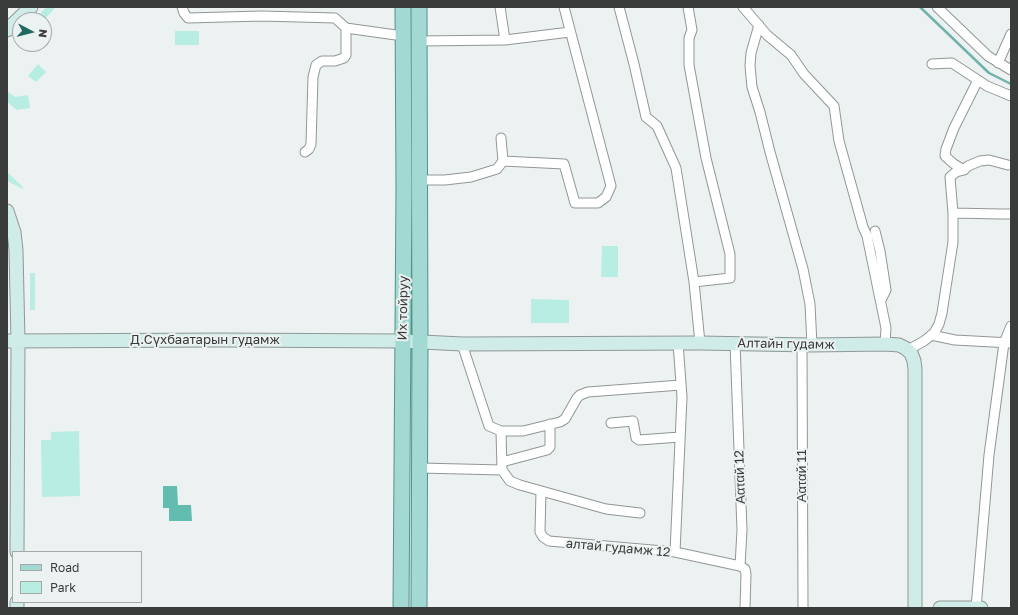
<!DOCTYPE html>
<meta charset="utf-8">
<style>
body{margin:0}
#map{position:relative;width:1018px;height:615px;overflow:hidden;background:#ecf2f1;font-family:"Golos Text",sans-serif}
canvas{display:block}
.frame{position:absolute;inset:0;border:8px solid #393c3b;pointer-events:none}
.legend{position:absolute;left:12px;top:551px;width:130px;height:52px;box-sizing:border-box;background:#ecf2f1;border:1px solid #a4a9a8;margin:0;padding:5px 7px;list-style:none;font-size:12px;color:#393c3b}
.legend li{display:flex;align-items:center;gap:8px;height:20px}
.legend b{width:20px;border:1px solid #a4a9a8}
.north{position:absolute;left:12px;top:12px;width:40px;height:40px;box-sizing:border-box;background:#ecf2f1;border:1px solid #a4a9a8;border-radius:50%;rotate:97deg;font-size:11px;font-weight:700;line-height:16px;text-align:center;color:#393c3b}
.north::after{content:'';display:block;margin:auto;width:14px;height:18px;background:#1f6960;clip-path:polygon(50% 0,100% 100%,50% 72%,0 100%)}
</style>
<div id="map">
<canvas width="1018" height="615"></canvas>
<div class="frame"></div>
<ul class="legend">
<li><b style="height:5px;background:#a2d9d2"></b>Road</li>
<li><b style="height:11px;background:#b8ede4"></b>Park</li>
</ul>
<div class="north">N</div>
</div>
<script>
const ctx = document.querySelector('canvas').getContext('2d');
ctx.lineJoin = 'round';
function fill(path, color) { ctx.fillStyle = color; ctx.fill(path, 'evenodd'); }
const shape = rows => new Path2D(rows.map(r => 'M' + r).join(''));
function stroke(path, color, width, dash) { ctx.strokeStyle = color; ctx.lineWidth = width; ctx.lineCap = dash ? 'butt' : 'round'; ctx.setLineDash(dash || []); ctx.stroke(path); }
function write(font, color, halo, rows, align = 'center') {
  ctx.font = font + ' "Golos Text",sans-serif'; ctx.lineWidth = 4; ctx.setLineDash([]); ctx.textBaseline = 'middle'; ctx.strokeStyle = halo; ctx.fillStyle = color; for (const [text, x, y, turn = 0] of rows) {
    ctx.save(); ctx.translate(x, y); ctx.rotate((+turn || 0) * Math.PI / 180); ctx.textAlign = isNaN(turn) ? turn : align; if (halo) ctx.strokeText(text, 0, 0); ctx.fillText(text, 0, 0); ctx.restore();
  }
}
const green = shape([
 [46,7,56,7,44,20,35,20],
 [175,31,199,31,199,45,175,45],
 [38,64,46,72,36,82,28,76],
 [8,92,15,97,28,95,30,108,17,110,7,102,7,93],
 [7,172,23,187,23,189,7,181],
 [602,246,618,246,618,277,601,277],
 [30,273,35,273,35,310,30,310],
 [531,299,569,300,569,323,531,323],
 [79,431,80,496,42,497,41,440,51,440,51,432]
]);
const forest = shape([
 [163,486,177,486,178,505,191,505,192,521,169,521,169,508,163,508]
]);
const stream = shape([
 [920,7,989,73,1011,84]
]);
const street = shape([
 [182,7,184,13,188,18,262,16,335,18,346,28,403,36],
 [500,7,505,40],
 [619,7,634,64,646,117,657,126,676,168,694,282,700,343],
 [688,7,692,30,689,38,689,65,706,158,730,254,730,278,694,282],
 [743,7,767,35,791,55,804,74,834,106,839,141,863,227,867,236,886,328,885,344],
 [937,7,988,56,1011,70],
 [759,25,751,53,750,66,752,87,760,112,770,152,803,269,810,304,812,345],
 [419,41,505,40,570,32],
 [998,63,1011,34],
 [932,64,952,63,987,86,1011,96],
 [305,152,309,149,311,144,313,77,316,65,322,61,335,61,344,58,346,55,346,28],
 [503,161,564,164,575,203,598,203,606,197,611,186,564,7],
 [964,170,954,164,945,156,946,149,954,128,978,80],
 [419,180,445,180,471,177,497,169,503,161,501,138],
 [953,213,1000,214,1011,214],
 [875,231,880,251,886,290,881,300],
 [931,335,955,340,1011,343],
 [735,343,742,530,740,566,745,569,746,574,745,608],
 [462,344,489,426,501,431,502,470],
 [802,344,803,608],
 [908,350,924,341,934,333,939,324,942,313,953,242,953,213,950,177,956,172,964,170,968,166,980,161,989,160,1008,165],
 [611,423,633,421,636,438,639,440,680,437],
 [501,431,523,431,560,422,565,419,577,398,580,395,588,392,681,385],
 [502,462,547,450,550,447,550,424],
 [420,468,502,470,510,481,520,485,606,509,640,513],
 [541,491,540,532,543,537,549,541,675,552,740,566],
 [675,552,682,397,678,343],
 [976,608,989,455,1004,343,1011,326]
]);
const secondary = shape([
 [7,30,31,7],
 [7,211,14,232,16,250,18,341,17,552],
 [7,341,223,340,402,341,462,344,700,343,812,345,885,344,899,345,905,348,911,353,914,361,915,369,915,608],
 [17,608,17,602],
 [940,608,981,608]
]);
const primary = shape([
 [419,7,420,342,419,608],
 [401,608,404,189,403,7]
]);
const streetNames = [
 ["Их тойруу",403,308,-89],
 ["Д.Сүхбаатарын гудамж",205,340],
 ["Алтайн гудамж",786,344,1],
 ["Ααταй 11",802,476,-90],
 ["Ααταй 12",740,477,-92],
 ["алтай гудамж 12",618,548,5]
];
fill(green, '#b8ede4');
fill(forest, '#63bcb0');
stroke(stream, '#73b2aa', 2.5);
stroke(street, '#919796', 11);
stroke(secondary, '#919796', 15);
stroke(primary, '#55928a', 17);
stroke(street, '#fff', 9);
stroke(secondary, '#d0ece8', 13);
stroke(primary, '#a2d9d2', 15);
write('13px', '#393c3b', '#ecf2f1', streetNames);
</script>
